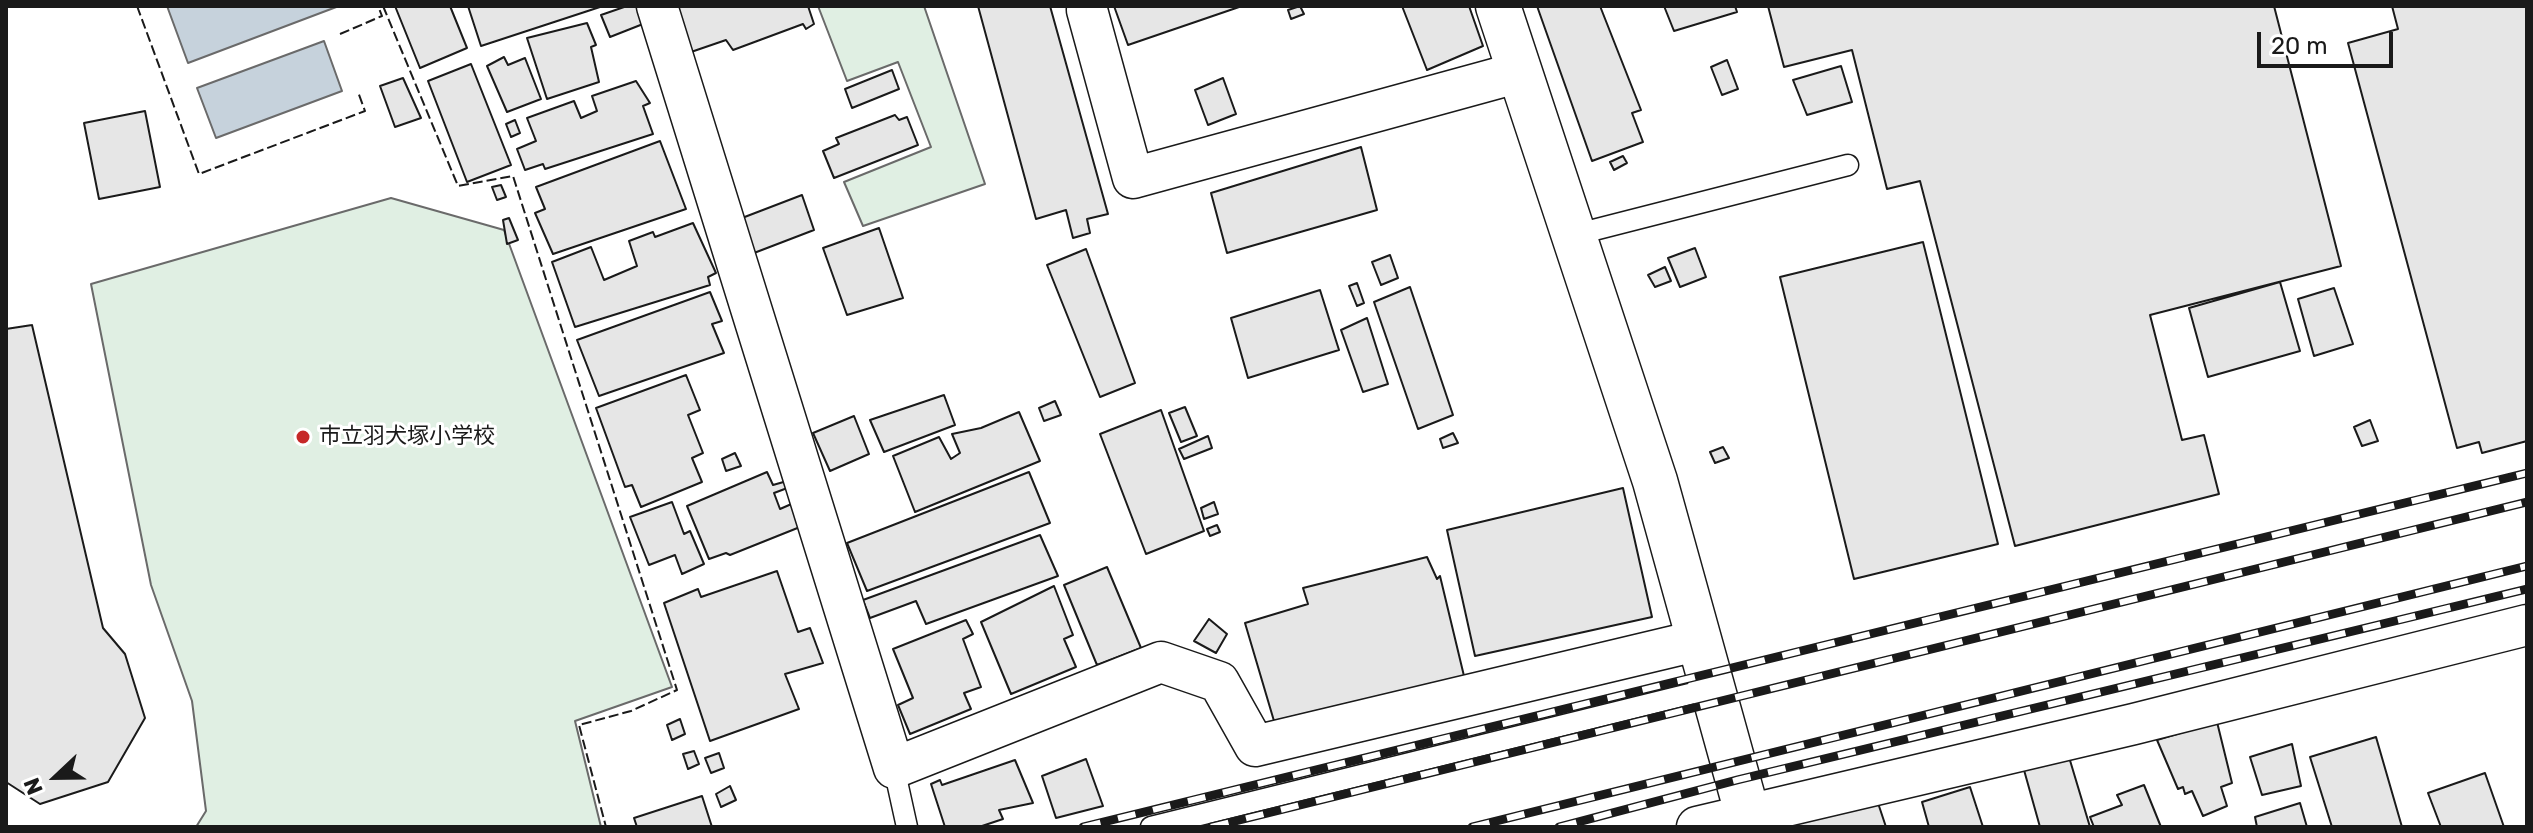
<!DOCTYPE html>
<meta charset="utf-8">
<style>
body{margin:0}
#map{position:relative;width:2533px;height:833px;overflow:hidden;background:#fff;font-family:Rubik,sans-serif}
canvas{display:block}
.frame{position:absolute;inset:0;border:8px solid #1a1a1a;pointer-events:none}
.north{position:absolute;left:16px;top:737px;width:80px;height:80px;-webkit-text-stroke:6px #fff;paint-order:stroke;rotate:248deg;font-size:22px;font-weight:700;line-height:32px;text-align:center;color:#1a1a1a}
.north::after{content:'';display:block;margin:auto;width:28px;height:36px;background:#1a1a1a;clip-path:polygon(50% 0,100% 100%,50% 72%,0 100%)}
.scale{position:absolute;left:2257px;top:32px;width:136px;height:36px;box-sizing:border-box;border:4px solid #1a1a1a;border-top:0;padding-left:10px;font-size:24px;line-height:28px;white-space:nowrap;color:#1a1a1a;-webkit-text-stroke:6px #fff;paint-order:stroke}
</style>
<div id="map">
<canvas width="2533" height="833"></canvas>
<div class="frame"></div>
<div class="north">N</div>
<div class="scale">20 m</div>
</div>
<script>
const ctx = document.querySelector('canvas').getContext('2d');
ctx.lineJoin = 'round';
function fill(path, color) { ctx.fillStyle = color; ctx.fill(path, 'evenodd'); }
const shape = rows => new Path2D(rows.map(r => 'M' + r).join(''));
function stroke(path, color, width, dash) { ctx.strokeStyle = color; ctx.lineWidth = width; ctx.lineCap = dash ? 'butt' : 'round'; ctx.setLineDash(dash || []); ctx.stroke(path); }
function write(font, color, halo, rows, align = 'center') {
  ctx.font = font + ' Rubik,"Noto Sans JP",sans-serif'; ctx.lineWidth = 6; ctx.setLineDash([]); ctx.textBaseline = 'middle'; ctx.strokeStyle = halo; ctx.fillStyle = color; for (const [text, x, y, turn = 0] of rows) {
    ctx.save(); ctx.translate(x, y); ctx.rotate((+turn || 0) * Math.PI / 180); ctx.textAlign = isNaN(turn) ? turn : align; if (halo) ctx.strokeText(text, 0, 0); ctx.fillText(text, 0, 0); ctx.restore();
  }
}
const green = shape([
 [818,6,924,6,985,184,863,226,844,182,931,147,898,62,847,81,818,6],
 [391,198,504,230,672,687,575,721,601,827,196,827,206,811,192,701,151,585,91,284,391,198]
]);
const water = shape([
 [167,6,339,6,188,63,167,6],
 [324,41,342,91,216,138,197,88,324,41]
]);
const building = shape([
 [395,6,450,6,467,48,420,68,395,6],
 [468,6,603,6,481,46,468,6],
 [627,6,636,6,643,24,610,37,601,15,627,6],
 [676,6,808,6,814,24,806,29,803,24,733,50,726,40,691,52,676,6],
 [978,6,1050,6,1108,214,1087,219,1090,233,1073,238,1066,210,1036,219,978,6],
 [1114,6,1242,6,1128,45,1114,6],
 [1300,6,1304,14,1291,19,1288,10,1300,6],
 [1402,6,1469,6,1483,46,1427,70,1402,6],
 [1537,6,1600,6,1641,110,1632,113,1643,142,1592,161,1537,6],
 [1664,6,1735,6,1737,12,1674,31,1664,6],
 [1768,6,2274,6,2341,266,2150,315,2182,440,2204,435,2219,494,2015,546,1920,181,1887,189,1852,50,1784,67,1768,6],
 [2392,6,2527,6,2527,441,2482,453,2479,442,2457,448,2348,43,2398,29,2392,6],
 [587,23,596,45,591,47,599,82,547,99,527,38,587,23],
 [504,57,508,65,525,58,541,99,507,112,487,66,504,57],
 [1727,60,1738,89,1722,95,1711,67,1727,60],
 [471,64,511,165,467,182,428,81,471,64],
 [1841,66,1852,102,1807,115,1793,80,1841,66],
 [892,70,899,89,852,108,845,89,892,70],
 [403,78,421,118,395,127,380,86,403,78],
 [1223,78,1236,114,1208,125,1195,90,1223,78],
 [636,81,650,103,643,106,653,134,545,169,543,164,525,170,517,149,536,141,527,118,574,101,581,118,597,111,592,96,636,81],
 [145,111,160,187,99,199,84,123,145,111],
 [895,115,899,120,907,117,918,145,834,178,823,151,839,144,836,138,895,115],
 [515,120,520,133,511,137,506,124,515,120],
 [660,141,686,209,553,254,535,213,545,209,536,187,660,141],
 [1361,147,1377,210,1227,253,1211,193,1361,147],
 [1623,156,1627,163,1614,170,1610,162,1623,156],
 [501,185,506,197,497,200,492,187,501,185],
 [802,195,814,230,754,253,742,218,802,195],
 [509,218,518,240,507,244,503,220,509,218],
 [693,223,716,273,708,277,710,285,575,327,552,262,591,247,604,280,637,266,629,241,653,232,655,237,693,223],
 [879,228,903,298,847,315,823,248,879,228],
 [1923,242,1998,544,1854,579,1780,277,1923,242],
 [1695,248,1706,277,1680,287,1668,258,1695,248],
 [1086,249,1135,383,1100,397,1047,265,1086,249],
 [1390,255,1398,278,1381,285,1372,262,1390,255],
 [1665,267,1671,281,1655,287,1648,275,1665,267],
 [2280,282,2300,351,2208,377,2189,308,2280,282],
 [1357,283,1364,303,1357,306,1349,286,1357,283],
 [1410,287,1453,415,1418,429,1374,302,1410,287],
 [2334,288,2353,344,2314,356,2298,299,2334,288],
 [1320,290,1339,350,1248,378,1231,318,1320,290],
 [710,292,722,321,712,324,724,353,599,396,577,340,710,292],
 [1367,318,1388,384,1363,392,1341,330,1367,318],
 [32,325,103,628,125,654,145,718,108,782,40,804,6,782,6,329,32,325],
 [686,375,700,410,688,415,703,453,692,458,702,482,641,507,632,485,625,487,596,408,686,375],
 [944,395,955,425,884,452,870,420,944,395],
 [1055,401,1061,415,1044,421,1039,408,1055,401],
 [1185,407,1197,436,1181,442,1169,413,1185,407],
 [1161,410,1204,531,1146,554,1100,434,1161,410],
 [1019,412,1040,461,915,512,893,456,939,437,951,459,960,453,952,434,981,428,1019,412],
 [854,416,869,454,830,471,813,433,854,416],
 [2370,420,2378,441,2362,446,2354,427,2370,420],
 [1453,433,1458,443,1443,448,1440,439,1453,433],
 [1208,436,1212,448,1184,459,1179,449,1208,436],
 [1723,447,1729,458,1715,463,1710,452,1723,447],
 [735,453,741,466,726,471,722,459,735,453],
 [767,472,773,485,787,481,790,487,774,493,780,509,796,502,805,525,730,555,726,553,709,559,687,506,767,472],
 [1029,472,1050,523,867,591,847,543,1029,472],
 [1623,488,1652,617,1475,656,1447,530,1623,488],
 [672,502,684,534,690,531,704,564,682,574,675,555,649,565,630,517,672,502],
 [1214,502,1218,514,1204,519,1201,508,1214,502],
 [1217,525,1220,532,1210,536,1207,529,1217,525],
 [1040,535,1058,576,926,624,916,601,870,618,863,600,1040,535],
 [1427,557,1437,579,1440,576,1464,676,1274,721,1245,623,1308,604,1303,588,1427,557],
 [1107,567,1141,648,1097,665,1064,585,1107,567],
 [777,571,798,632,810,628,823,663,785,674,799,709,710,741,664,603,698,589,701,597,777,571],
 [1054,586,1073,635,1064,639,1076,667,1011,694,981,622,1054,586],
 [1209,619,1227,634,1216,653,1194,641,1209,619],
 [966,620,973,634,963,639,981,687,964,693,971,709,910,734,898,705,913,698,893,649,966,620],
 [680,719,685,734,672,740,667,725,680,719],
 [2217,722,2232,783,2221,787,2227,806,2203,816,2192,791,2185,794,2183,787,2178,789,2157,740,2217,722],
 [2376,737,2402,827,2332,827,2310,757,2376,737],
 [2292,744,2301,786,2262,795,2250,757,2292,744],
 [694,751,699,764,688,769,683,754,694,751],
 [719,753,724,768,711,773,705,758,719,753],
 [2069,757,2090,827,2040,827,2024,770,2069,757],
 [1086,759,1103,806,1056,818,1042,776,1086,759],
 [1015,760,1033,803,999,810,1003,819,979,827,945,827,931,784,940,780,942,785,1015,760],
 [2485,773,2504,827,2441,827,2428,793,2485,773],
 [2144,785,2161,827,2094,827,2090,817,2122,805,2117,795,2144,785],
 [730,786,736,800,721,807,716,794,730,786],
 [1970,787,1983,827,1929,827,1922,802,1970,787],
 [702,796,712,827,637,827,634,818,702,796],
 [1878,803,1886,827,1789,826,1846,808,1878,803],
 [2300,803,2307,827,2257,827,2255,817,2300,803]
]);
const lane = shape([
 [1574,235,1848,165],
 [894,768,907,827],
 [1151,827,1714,688]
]);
const street = shape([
 [657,6,894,768,1161,662,1219,682,1255,746,1700,640],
 [1087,10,1133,178,1520,72],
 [1697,827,2134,724,2527,625]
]);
const secondary = shape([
 [1498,6,1655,481,1751,827]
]);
const rail = shape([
 [1083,827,2527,473],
 [1211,827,2527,502],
 [1472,827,2527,566],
 [1559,827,1737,780,2527,589]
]);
const fence = shape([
 [137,6,199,174,365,111,358,92],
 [383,6,458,186,513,176,677,690,631,711,579,725,606,827],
 [340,34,382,16,378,6]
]);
const markers = [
 [303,437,8,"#c62828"]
];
const poiNames = [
 ["市立羽犬塚小学校",319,437]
];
fill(green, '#e0efe3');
stroke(green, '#6a6a6a', 2);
fill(water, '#c6d2dc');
stroke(water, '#6a6a6a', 2);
fill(building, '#e6e6e6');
stroke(building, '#1a1a1a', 2);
stroke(lane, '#1a1a1a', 23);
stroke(street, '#1a1a1a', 43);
stroke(secondary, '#1a1a1a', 47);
stroke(lane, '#fff', 20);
stroke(street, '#fff', 40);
stroke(secondary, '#fff', 44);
stroke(rail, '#1a1a1a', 9);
stroke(rail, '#fff', 6, [18]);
stroke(fence, '#1a1a1a', 2, [10, 4]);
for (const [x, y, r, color] of markers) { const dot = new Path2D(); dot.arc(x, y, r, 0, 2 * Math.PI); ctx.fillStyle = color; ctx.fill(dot); stroke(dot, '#fff', 3); }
write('22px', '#1a1a1a', '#fff', poiNames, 'left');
</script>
